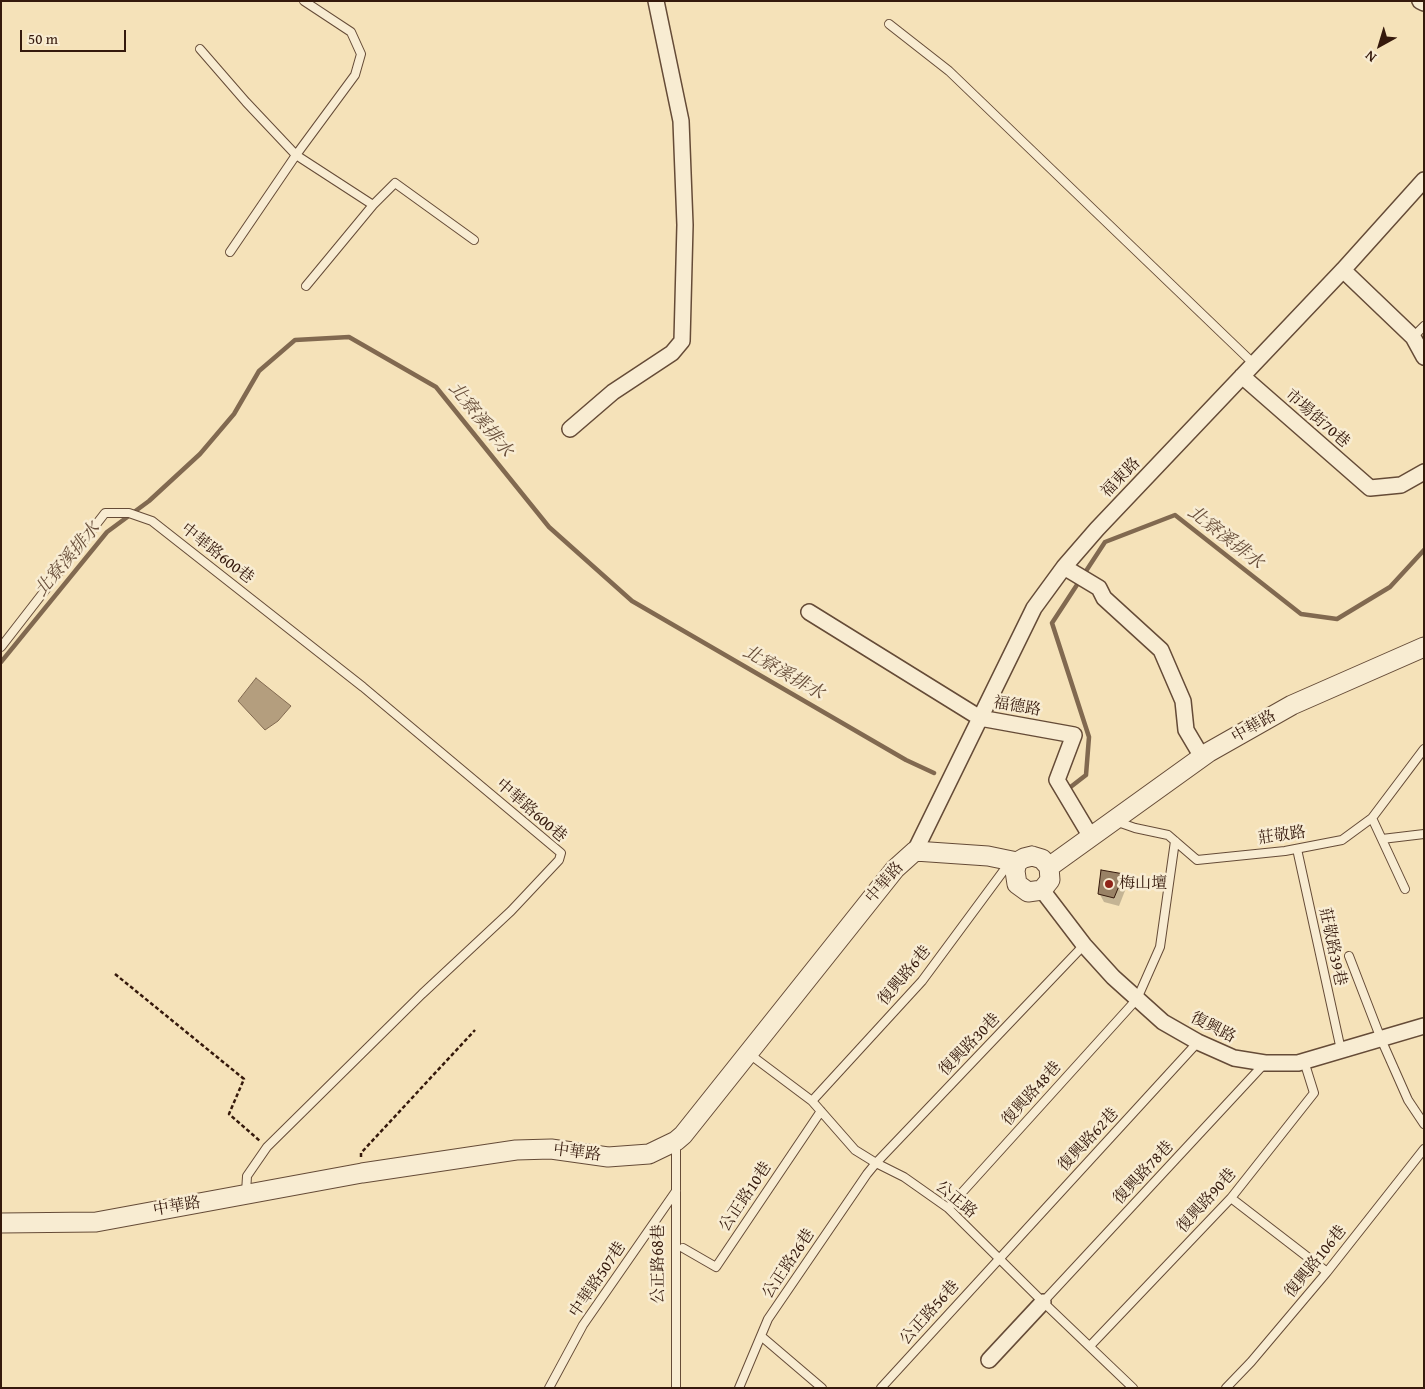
<!DOCTYPE html>
<meta charset="utf-8">
<style>
body{margin:0}
#map{position:relative;width:1425px;height:1389px;overflow:hidden;background:#f5e2b9;font-family:"Gentium Book Plus",serif}
canvas{display:block}
.frame{position:absolute;inset:0;border:2px solid #35190c;pointer-events:none}
.north{position:absolute;left:1355px;top:20px;width:50px;height:50px;-webkit-text-stroke:4px #f8ecd2;paint-order:stroke;rotate:219deg;font-size:14px;font-weight:700;line-height:20px;text-align:center;color:#35190c}
.north::after{content:'';display:block;margin:auto;width:18px;height:22px;background:#35190c;clip-path:polygon(50% 0,100% 100%,50% 72%,0 100%)}
.scale{position:absolute;left:20px;top:30px;width:106px;height:22px;box-sizing:border-box;border:2px solid #35190c;border-top:0;padding-left:6px;font-size:15px;line-height:18px;white-space:nowrap;color:#35190c;-webkit-text-stroke:4px #f8ecd2;paint-order:stroke}
</style>
<div id="map">
<canvas width="1425" height="1389"></canvas>
<div class="frame"></div>
<div class="north">N</div>
<div class="scale">50 m</div>
</div>
<script>
const ctx = document.querySelector('canvas').getContext('2d');
ctx.lineJoin = 'round';
function fill(path, color) { ctx.fillStyle = color; ctx.fill(path, 'evenodd'); }
const shape = rows => new Path2D(rows.map(r => 'M' + r).join(''));
function stroke(path, color, width, dash) { ctx.strokeStyle = color; ctx.lineWidth = width; ctx.lineCap = dash ? 'butt' : 'round'; ctx.setLineDash(dash || []); ctx.stroke(path); }
function write(font, color, halo, rows, align = 'center') {
  ctx.font = font + ' "Gentium Book Plus","Noto Serif TC",serif'; ctx.lineWidth = 5; ctx.setLineDash([]); ctx.textBaseline = 'middle'; ctx.strokeStyle = halo; ctx.fillStyle = color; for (const [text, x, y, turn = 0] of rows) {
    ctx.save(); ctx.translate(x, y); ctx.rotate((+turn || 0) * Math.PI / 180); ctx.textAlign = isNaN(turn) ? turn : align; if (halo) ctx.strokeText(text, 0, 0); ctx.fillText(text, 0, 0); ctx.restore();
  }
}
const water = shape([
 [256,678,291,706,278,721,265,730,238,701,256,678]
]);
const shadow = shape([
 [1123,875,1128,883,1119,906,1104,902,1099,893]
]);
const stream = shape([
 [1,662,107,532,149,501,200,454,234,414,259,371,295,340,349,337,436,387,549,527,632,601,906,760,934,773],
 [1068,789,1086,775,1089,737,1052,623,1105,542,1175,515,1301,614,1337,619,1390,587,1424,550]
]);
const building = shape([
 [1101,870,1124,874,1114,898,1098,894,1101,870]
]);
const path = shape([
 [115,974,244,1079,229,1114,260,1141],
 [361,1157,361,1153,475,1030]
]);
const service = shape([
 [889,24,949,71,1254,364],
 [200,49,246,102,296,155,373,205,395,183,474,240],
 [230,252,296,155,355,75,361,54,351,32,304,1],
 [306,286,373,205],
 [1413,337,1424,326],
 [1,647,105,513,129,513,152,521,363,687,561,853,559,860,511,911,422,994,267,1147,247,1176,246,1193],
 [1372,818,1405,889],
 [1115,821,1135,828,1168,835,1197,860,1285,851,1342,840,1372,818,1424,749],
 [1382,839,1424,834],
 [1297,849,1341,1050],
 [1349,956,1381,1039,1408,1100,1424,1124],
 [748,1053,812,1101,855,1150,876,1163,904,1177,948,1208,1043,1302,1133,1388],
 [812,1101,922,981,1010,862],
 [676,1142,676,1388],
 [1231,1198,1327,1272],
 [948,1208,1137,999,1160,947,1175,841],
 [683,1248,716,1267,821,1111],
 [1043,1302,1265,1063],
 [761,1336,822,1388],
 [1090,1346,1231,1198,1314,1093,1304,1061],
 [549,1388,583,1325,676,1191],
 [739,1388,768,1319,867,1174,876,1163,1084,945],
 [881,1388,1198,1042],
 [1226,1388,1251,1362,1327,1272,1424,1149]
]);
const minor = shape([
 [1420,1,1424,3],
 [1343,270,1413,337,1424,357],
 [1242,376,1370,488,1401,485,1424,472],
 [570,429,613,392,672,353,682,341,685,225,681,121,656,1],
 [1064,567,1099,588,1104,598,1161,650,1183,701,1186,730,1202,757],
 [809,612,980,718,1074,735,1057,780,1091,837],
 [915,851,1034,608,1064,567,1097,529,1343,270,1424,180],
 [1042,890,1084,945,1113,977,1163,1022,1198,1042,1234,1058,1265,1063,1298,1063,1424,1026],
 [989,1360,1043,1302]
]);
const tertiary = shape([
 [1032,856,1042,859,1049,867,1050,880,1042,890,1028,892,1017,884,1015,871,1017,862,1024,858,1032,856],
 [1049,867,1209,752,1292,705,1424,647],
 [1,1223,96,1222,362,1173,516,1150,551,1149,608,1157,649,1154,676,1141,683,1135,895,869,915,851,988,856,1017,862]
]);
const markers = [
 [1109,884,5,"#8f2418"]
];
const streetNames = [
 ["市場街70巷",1317,419,41],
 ["福東路",1121,478,-46],
 ["中華路600巷",217,554,38],
 ["福德路",1017,707,10],
 ["中華路",1254,727,-30],
 ["中華路600巷",531,811,41],
 ["莊敬路",1282,836,-8],
 ["中華路",885,883,-49],
 ["莊敬路39巷",1332,947,78],
 ["復興路6巷",905,976,-50],
 ["復興路",1213,1028,27],
 ["復興路30巷",970,1045,-46],
 ["復興路48巷",1032,1094,-48],
 ["復興路62巷",1089,1140,-47],
 ["中華路",577,1153,7],
 ["復興路78巷",1144,1173,-47],
 ["公正路10巷",746,1197,-56],
 ["公正路",956,1200,40],
 ["復興路90巷",1207,1201,-48],
 ["中華路",177,1207,-10],
 ["復興路106巷",1316,1262,-51],
 ["公正路68巷",659,1264,-90],
 ["公正路26巷",789,1264,-56],
 ["中華路507巷",598,1280,-56],
 ["公正路56巷",930,1313,-48]
];
const poiNames = [
 ["梅山壇",1119,884]
];
const waterNames = [
 ["北寮溪排水",480,420,51],
 ["北寮溪排水",1225,538,38],
 ["北寮溪排水",68,560,-50],
 ["北寮溪排水",783,673,30]
];
fill(water, '#b49e7e');
stroke(water, '#816950', 1);
fill(shadow, '#0003');
stroke(stream, '#816950', 4.5);
fill(building, '#998266');
stroke(building, '#35190c', 1);
stroke(service, '#654b37', 10);
stroke(minor, '#654b37', 18);
stroke(tertiary, '#654b37', 21);
stroke(path, '#35190c', 2.5, [4, 2.5]);
stroke(service, '#f8ecd2', 8);
stroke(minor, '#f8ecd2', 15);
stroke(tertiary, '#f8ecd2', 19);
for (const [x, y, r, color] of markers) { const dot = new Path2D(); dot.arc(x, y, r, 0, 2 * Math.PI); ctx.fillStyle = color; ctx.fill(dot); stroke(dot, '#f8ecd2', 2); }
write('16px', '#35190c', '#f8ecd2', streetNames);
write('16px', '#35190c', '#f8ecd2', poiNames, 'left');
write('italic 18px', '#684e3a', '#f8ecd2', waterNames);
</script>
